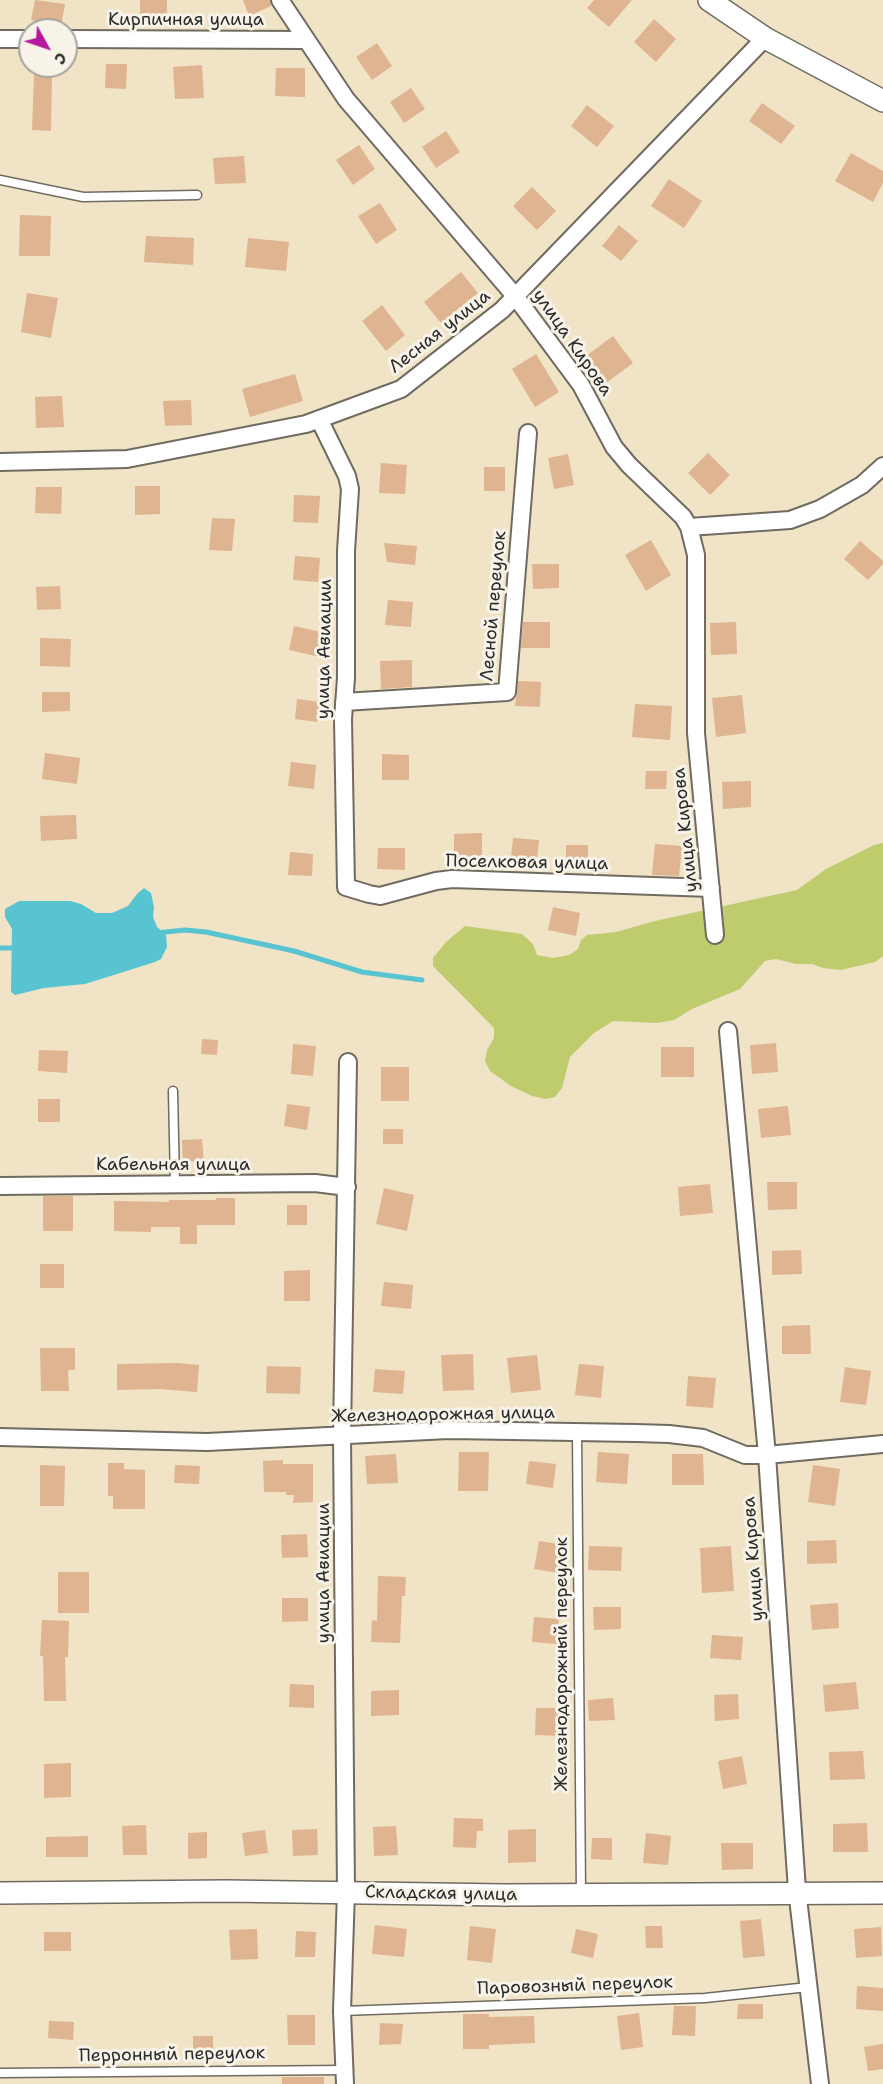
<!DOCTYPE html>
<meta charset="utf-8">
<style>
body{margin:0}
#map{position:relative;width:883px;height:2084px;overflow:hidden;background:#f0e3c6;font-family:"Shantell Sans",sans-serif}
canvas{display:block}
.north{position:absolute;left:18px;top:18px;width:60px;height:60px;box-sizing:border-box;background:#f7f3e8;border:2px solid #a5a39c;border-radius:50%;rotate:130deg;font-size:16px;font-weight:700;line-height:24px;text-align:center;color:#2b2b2b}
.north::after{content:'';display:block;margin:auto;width:21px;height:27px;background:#b5179e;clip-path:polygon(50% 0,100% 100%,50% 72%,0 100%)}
</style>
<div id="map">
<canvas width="883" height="2084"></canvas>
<div class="north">С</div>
</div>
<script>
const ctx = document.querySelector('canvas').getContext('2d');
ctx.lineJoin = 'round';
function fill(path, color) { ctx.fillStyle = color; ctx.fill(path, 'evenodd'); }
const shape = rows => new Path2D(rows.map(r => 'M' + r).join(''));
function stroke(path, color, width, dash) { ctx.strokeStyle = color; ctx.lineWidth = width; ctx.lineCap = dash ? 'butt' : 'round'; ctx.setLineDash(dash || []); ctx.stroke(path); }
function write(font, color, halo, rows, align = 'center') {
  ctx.font = font + ' "Shantell Sans",sans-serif'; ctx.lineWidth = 6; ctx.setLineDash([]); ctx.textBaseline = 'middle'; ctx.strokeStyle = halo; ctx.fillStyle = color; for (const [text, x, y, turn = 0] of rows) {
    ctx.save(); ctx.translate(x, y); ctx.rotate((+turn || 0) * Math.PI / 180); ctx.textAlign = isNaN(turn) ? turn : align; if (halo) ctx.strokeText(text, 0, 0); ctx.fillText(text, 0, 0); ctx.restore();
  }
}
const green = shape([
 [883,843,883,956,875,962,841,970,823,968,812,964,796,964,776,959,765,961,740,989,692,1009,674,1020,657,1023,613,1021,594,1033,570,1057,562,1088,555,1097,546,1099,532,1096,511,1086,490,1071,485,1061,487,1050,494,1038,494,1028,433,966,433,958,446,942,465,926,522,934,533,944,537,955,553,958,569,955,578,949,581,940,587,935,616,932,655,921,797,890,826,869,874,845]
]);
const water = shape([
 [144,888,151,893,154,907,153,917,157,927,166,935,167,947,161,959,155,962,85,984,44,988,15,995,11,992,12,929,5,917,5,909,19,901,70,901,81,904,96,913,112,913,128,906,137,894]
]);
const stream = shape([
 [156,933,185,930,206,932,294,951,362,972,422,980],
 [0,948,19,948]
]);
const building = shape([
 [35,0,65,4,61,26,31,20],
 [140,0,167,0,167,21,140,22],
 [243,0,270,0,271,6,249,16],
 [594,0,632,0,609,27,587,8],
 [654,19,676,39,656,62,634,42],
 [377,43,392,66,372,80,356,57],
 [106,64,127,64,126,89,105,88],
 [202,65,204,98,175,99,173,67],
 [276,68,305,68,305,97,275,96],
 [34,75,52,75,51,131,32,130],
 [411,88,425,109,404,123,390,102],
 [762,103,795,126,781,144,749,121],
 [587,105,614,126,597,147,571,126],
 [446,131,460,152,436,168,422,147],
 [359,145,375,169,353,185,336,160],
 [851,153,883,171,883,183,873,202,835,181],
 [244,156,246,183,215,184,213,158],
 [669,179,702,201,684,228,651,206],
 [532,187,556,211,537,230,513,206],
 [380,203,397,230,376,244,358,216],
 [20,215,51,216,50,256,19,256],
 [619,225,638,241,621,261,602,246],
 [146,236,194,238,193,265,144,262],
 [248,238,289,242,286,271,245,267],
 [461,272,478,293,441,323,424,302],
 [27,293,58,298,51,338,21,332],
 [382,305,405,335,386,351,362,321],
 [613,336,633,363,606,383,586,356],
 [536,354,559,392,535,407,512,369],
 [295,374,303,401,250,417,242,389],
 [62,396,64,427,36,428,35,397],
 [191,400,192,425,165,426,163,401],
 [708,453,730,475,710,495,688,473],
 [568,454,574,485,554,489,548,458],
 [381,463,407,465,405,494,379,493],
 [484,467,505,467,505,491,484,491],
 [135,486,160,486,160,514,135,515],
 [36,487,62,487,61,514,35,513],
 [294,495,320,496,318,523,293,522],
 [212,518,235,519,232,551,209,550],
 [651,540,671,575,646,591,625,555],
 [860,541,883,561,883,564,868,580,844,559],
 [384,543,417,546,415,565,387,562],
 [295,556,320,558,318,582,293,580],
 [532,564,559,564,559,588,533,589],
 [60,586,61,609,37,610,36,587],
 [388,600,413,602,411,627,385,625],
 [523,622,550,622,550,648,521,648],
 [736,622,737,654,711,655,710,623],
 [294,626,325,633,320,657,289,650],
 [40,638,71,639,70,667,40,666],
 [412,660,412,687,381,689,380,661],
 [518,681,541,682,540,707,515,706],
 [42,692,70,692,70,711,42,712],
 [742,695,746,733,716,737,712,698],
 [297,699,320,702,317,722,295,719],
 [635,704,672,706,670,740,632,737],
 [45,753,80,758,77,784,42,779],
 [382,754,409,755,409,780,382,780],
 [291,762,316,765,314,789,288,786],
 [646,771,667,771,666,789,645,789],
 [751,781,751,807,723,809,722,782],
 [76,815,77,839,41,841,40,816],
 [482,833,482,862,454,863,454,834],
 [513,838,539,840,537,859,511,857],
 [655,844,682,846,679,876,652,875],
 [566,845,588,845,588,862,566,862],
 [378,848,405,848,405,870,377,869],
 [290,852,313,854,312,876,288,875],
 [553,907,580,913,576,936,548,930],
 [202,1039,218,1040,217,1055,201,1054],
 [776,1043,778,1072,752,1074,750,1045],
 [293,1044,316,1046,313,1076,291,1074],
 [661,1047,694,1047,694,1077,661,1077],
 [39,1050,68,1051,67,1073,38,1071],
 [381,1067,409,1067,409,1101,381,1101],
 [38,1099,60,1099,60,1122,38,1122],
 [287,1104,310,1107,307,1130,284,1126],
 [788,1106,791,1135,761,1138,758,1109],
 [383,1129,403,1129,403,1144,383,1144],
 [202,1139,204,1161,183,1162,182,1140],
 [767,1182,797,1182,797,1209,768,1210],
 [710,1184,713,1213,680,1216,678,1187],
 [384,1188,414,1195,407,1231,376,1224],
 [43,1196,73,1196,73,1231,43,1231],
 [216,1198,235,1198,235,1225,197,1225,197,1244,180,1244,180,1227,151,1227,151,1232,114,1231,114,1201,169,1202,169,1200,216,1200],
 [287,1205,307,1205,307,1225,287,1225],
 [801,1250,802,1274,772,1275,772,1251],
 [40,1264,64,1264,64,1288,40,1288],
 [310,1270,310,1301,284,1301,284,1271],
 [384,1282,413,1285,411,1309,381,1306],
 [810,1325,811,1354,782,1354,782,1326],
 [40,1348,75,1348,75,1370,68,1370,69,1391,41,1391],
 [473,1354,474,1390,443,1391,441,1355],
 [537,1355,541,1390,511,1393,507,1358],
 [178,1363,199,1365,197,1392,159,1389,117,1390,117,1364],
 [579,1364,604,1366,601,1398,575,1395],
 [267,1366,301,1367,300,1394,266,1393],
 [845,1367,871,1371,866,1405,840,1402],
 [375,1369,405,1371,403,1394,373,1392],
 [688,1376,716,1378,713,1408,686,1406],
 [459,1452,489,1452,488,1491,458,1491],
 [598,1452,629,1454,627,1484,596,1482],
 [396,1454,398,1483,367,1484,365,1456],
 [672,1454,703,1454,704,1485,672,1485],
 [283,1460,283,1464,313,1464,313,1502,293,1503,294,1495,286,1495,286,1492,264,1492,263,1461],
 [529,1461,556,1464,553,1488,526,1484],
 [108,1463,124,1463,124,1469,145,1470,145,1509,113,1509,113,1496,108,1496],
 [40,1465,65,1466,64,1506,40,1506],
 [175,1465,200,1466,199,1484,174,1483],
 [813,1465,840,1469,835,1506,808,1502],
 [307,1534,308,1557,282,1558,281,1535],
 [836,1540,837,1563,807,1564,807,1541],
 [539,1541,564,1545,559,1573,534,1569],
 [589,1546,622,1547,621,1571,588,1570],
 [731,1546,734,1591,702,1593,700,1548],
 [58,1572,89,1572,89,1613,58,1613],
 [378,1576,406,1577,405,1596,402,1596,400,1643,371,1642,372,1620,377,1621],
 [282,1598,308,1598,308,1621,282,1622],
 [838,1603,839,1628,812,1630,810,1605],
 [593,1607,621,1607,621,1629,594,1630],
 [534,1617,559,1619,557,1644,532,1642],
 [42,1620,69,1621,68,1657,65,1657,66,1701,44,1701,43,1656,40,1656],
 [712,1635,743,1637,741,1660,710,1658],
 [856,1682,859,1709,825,1712,823,1685],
 [290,1684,314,1685,314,1708,289,1707],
 [399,1690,399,1715,371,1716,371,1691],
 [738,1694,739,1719,715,1721,714,1695],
 [613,1698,615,1720,589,1721,588,1700],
 [536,1708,562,1708,561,1736,535,1735],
 [863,1751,865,1779,830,1780,829,1752],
 [742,1756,747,1784,723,1789,718,1761],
 [71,1763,71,1797,44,1798,44,1764],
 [454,1818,483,1819,483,1831,477,1831,476,1848,453,1847],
 [867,1823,868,1852,833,1852,833,1824],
 [146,1825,147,1855,123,1855,122,1826],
 [396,1826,398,1855,374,1856,373,1827],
 [317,1829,318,1855,293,1856,292,1830],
 [536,1829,536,1862,508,1863,508,1830],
 [265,1830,268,1853,245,1856,242,1833],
 [207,1832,207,1858,188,1859,188,1833],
 [646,1833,671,1836,668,1865,643,1863],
 [88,1836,88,1857,46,1857,46,1837],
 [592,1838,612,1838,612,1860,591,1859],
 [721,1843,753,1843,753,1869,722,1870],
 [761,1919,765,1956,743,1958,740,1921],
 [375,1925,407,1929,404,1957,372,1954],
 [470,1926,496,1929,492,1963,467,1960],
 [645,1926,662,1926,663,1948,646,1948],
 [881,1927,882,1956,856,1958,854,1929],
 [257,1929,258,1959,231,1960,229,1930],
 [576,1929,598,1934,593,1958,571,1953],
 [296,1931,316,1932,315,1957,295,1957],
 [44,1932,71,1932,71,1951,44,1951],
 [857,1986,883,1988,883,2011,856,2009],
 [738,2004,763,2004,763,2019,737,2019],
 [674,2006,696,2006,695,2036,672,2035],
 [639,2013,643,2047,621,2050,617,2016],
 [463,2014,489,2014,489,2017,534,2016,535,2043,489,2045,489,2049,463,2049],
 [287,2015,315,2015,315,2045,288,2045],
 [49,2021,74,2022,73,2040,48,2038],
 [380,2023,403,2024,401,2044,379,2045],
 [193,2036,213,2036,213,2056,193,2056],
 [883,2044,883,2069,868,2071,864,2047],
 [282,2077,324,2077,324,2084,282,2084]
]);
const service = shape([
 [0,180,83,197,197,195],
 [173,1091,175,1184],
 [577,1432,581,1894],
 [342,2011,705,1998,808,1987],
 [0,2073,344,2070]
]);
const minor = shape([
 [280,0,346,99,515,296,581,385,614,447,629,465,683,517,689,527,696,555,696,733,715,935],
 [0,39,30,39],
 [66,39,306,40],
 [319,419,347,476,350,489,346,551,346,678,343,719,346,887,369,894,380,896,436,881,452,879,711,888],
 [0,462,127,459,306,424,401,389,502,310,765,38],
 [689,527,790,520,820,509,862,485,883,466],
 [344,702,507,692,528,433],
 [728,1031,767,1455,797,1890,820,2084],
 [0,1186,315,1183,347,1187],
 [0,1437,207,1442,449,1430,636,1433,669,1434,703,1438,745,1455,767,1455,883,1444],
 [345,2084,342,2011,346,1892,342,1435,348,1062]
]);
const tertiary = shape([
 [709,0,765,38,883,101],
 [0,1893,226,1891,505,1895,883,1893]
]);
const streetNames = [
 ["Кирпичная улица",186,20],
 ["Лесная улица",440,332,-38],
 ["улица Кирова",572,343,55],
 ["Лесной переулок",494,606,-85],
 ["улица Авиации",325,649,-89],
 ["улица Кирова",686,830,-96],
 ["Поселковая улица",527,863,1],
 ["Кабельная улица",173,1165],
 ["Железнодорожная улица",443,1415,-1],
 ["улица Кирова",754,1559,-94],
 ["улица Авиации",324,1573,-90],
 ["Железнодорожный переулок",562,1664,-90],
 ["Складская улица",441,1894,1],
 ["Паровозный переулок",575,1986,-2],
 ["Перронный переулок",172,2055,-1]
];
fill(green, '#bfcc6e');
fill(water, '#58c3d1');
stroke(stream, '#58c3d1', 5);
fill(building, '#dfb490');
stroke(service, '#706b61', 11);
stroke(minor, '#706b61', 20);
stroke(tertiary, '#706b61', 24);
stroke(service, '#fff', 8);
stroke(minor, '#fff', 16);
stroke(tertiary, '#fff', 21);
write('18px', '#2b2b2b', '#f7f3e8', streetNames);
</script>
